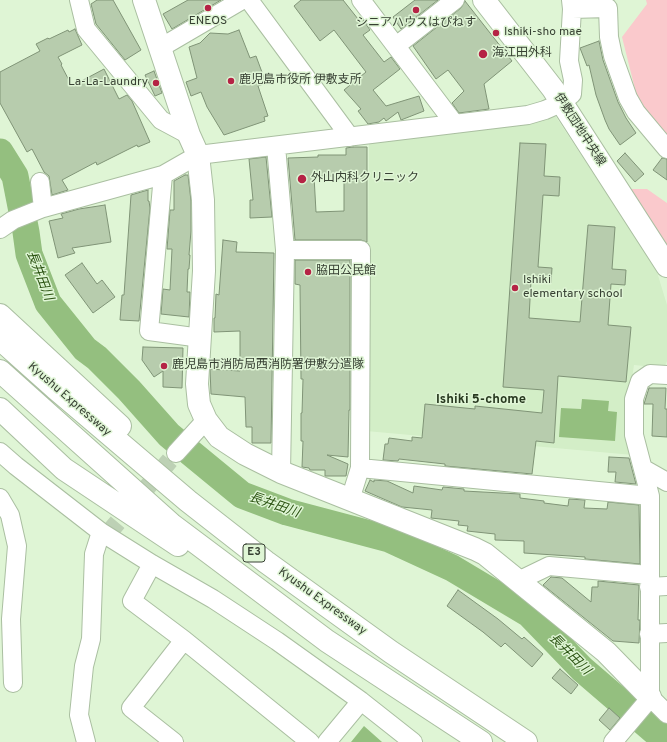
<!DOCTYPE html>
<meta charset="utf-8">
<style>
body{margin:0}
canvas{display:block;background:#dff5d5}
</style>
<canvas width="667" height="742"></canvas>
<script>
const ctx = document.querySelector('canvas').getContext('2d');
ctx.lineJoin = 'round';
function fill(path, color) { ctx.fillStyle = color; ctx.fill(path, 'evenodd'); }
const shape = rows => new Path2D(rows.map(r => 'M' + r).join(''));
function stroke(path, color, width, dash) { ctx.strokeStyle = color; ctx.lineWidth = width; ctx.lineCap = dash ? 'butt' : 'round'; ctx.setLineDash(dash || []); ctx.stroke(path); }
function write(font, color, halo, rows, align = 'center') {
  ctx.font = font + ' Overpass,"Noto Sans JP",sans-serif'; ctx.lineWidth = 3; ctx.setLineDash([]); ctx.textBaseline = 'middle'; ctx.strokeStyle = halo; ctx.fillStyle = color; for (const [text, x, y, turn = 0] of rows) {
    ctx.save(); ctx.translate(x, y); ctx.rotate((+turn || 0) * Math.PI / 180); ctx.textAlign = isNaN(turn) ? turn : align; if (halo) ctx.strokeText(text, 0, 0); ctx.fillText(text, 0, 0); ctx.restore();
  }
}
const built = shape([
 [547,117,556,117,630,229,657,272,667,305,667,361,664,368,634,365,629,399,633,455,366,431,369,142]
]);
const green = shape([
 [646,0,667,0,667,138,638,101,622,37,647,4],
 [631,189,647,189,667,203,667,248,657,235]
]);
const water = shape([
 [582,399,609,401,608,411,617,412,615,441,559,437,561,408,581,409],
 [364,726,382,742,351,742]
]);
const river = shape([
 [0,152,15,176,26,232,29,254,48,303,85,349,97,358,129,390,169,435,242,495,287,512,389,539,452,568,529,614,582,669,667,742]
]);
const building = shape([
 [97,0,113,0,141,50,125,60,96,24,91,4,97,0],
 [188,0,221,0,172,29,163,14,188,0],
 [301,0,343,0,358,19,361,17,370,30,363,35,384,62,391,57,400,69,373,90,386,106,419,96,424,111,401,120,398,112,386,121,384,118,379,122,368,124,358,111,361,109,344,90,366,72,334,30,320,41,294,6,301,0],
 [415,0,438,0,401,29,393,17,415,0],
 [465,1,512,61,484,84,489,109,459,113,452,103,464,91,448,70,436,79,413,46,461,8,465,1],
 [75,29,82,45,58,57,62,64,61,65,72,86,104,69,119,99,127,95,132,101,150,142,138,147,137,145,97,165,96,162,62,180,68,190,52,195,49,176,44,172,32,149,27,152,0,103,0,72,40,51,36,44,48,38,49,39,68,30,69,32,75,29],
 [239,30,250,58,256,56,266,83,258,86,268,116,264,117,265,121,224,135,207,107,201,92,191,96,186,82,197,78,189,47,200,43,210,33,228,34,239,30],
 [599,41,603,60,618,102,626,118,636,133,620,145,609,129,605,120,596,95,589,65,587,66,580,48,599,41],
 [154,71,162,93,155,96,145,75,154,71],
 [520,143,546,144,544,176,560,177,559,196,543,195,538,267,552,268,551,283,531,281,529,318,580,322,588,225,615,227,612,269,626,270,625,285,611,284,608,325,631,327,626,382,558,376,554,443,536,441,532,474,445,466,445,464,399,459,398,461,383,460,385,444,388,444,389,438,412,441,412,437,422,438,425,404,475,409,475,406,542,413,544,390,503,387,520,143],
 [353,147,367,147,367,242,361,240,295,240,288,158,318,157,318,155,346,155,346,148,353,147],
 [314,176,344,176,344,211,316,212,314,176],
 [625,153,644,174,635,182,617,161,625,153],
 [266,157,272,217,250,218,250,200,253,200,249,159,266,157],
 [662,158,667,159,667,180,653,170,662,158],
 [185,175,188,175,191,201,191,231,189,255,190,255,189,269,188,269,187,292,190,292,189,317,161,314,163,289,170,290,172,249,167,249,170,210,174,210,174,181,185,175],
 [148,190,148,201,149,201,150,208,139,321,120,320,122,295,124,295,131,195,148,190],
 [105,205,111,242,72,248,75,253,58,258,49,221,63,218,61,214,79,209,105,205],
 [223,240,237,242,236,252,274,253,271,443,252,443,252,427,246,427,245,397,211,394,210,369,240,371,240,331,214,332,214,318,215,318,216,294,219,295,223,240],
 [295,260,350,260,350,410,349,410,348,457,327,455,348,464,346,476,325,476,325,470,310,470,309,468,302,467,303,441,301,441,301,413,302,413,303,379,301,379,300,285,295,284,295,260],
 [82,263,97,284,102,280,115,297,93,313,65,275,82,263],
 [143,347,183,348,182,388,163,387,163,371,154,377,142,360,143,347],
 [649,388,666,388,665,409,667,409,667,437,652,436,653,404,644,404,649,388],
 [609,457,629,458,636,484,615,482,616,472,608,472,609,457],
 [370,480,374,482,374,480,387,481,413,493,414,486,442,490,443,487,464,489,464,491,520,494,520,498,544,501,544,503,568,506,569,499,585,500,584,508,607,509,608,502,639,505,640,564,585,559,585,557,524,553,524,541,495,540,495,534,467,531,468,526,458,525,459,521,431,518,432,510,402,507,365,491,370,480],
 [551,577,562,578,591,602,592,587,598,587,598,581,639,585,638,620,640,620,639,643,613,641,543,585,551,577],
 [458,590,498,619,522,639,524,637,543,654,532,667,505,643,501,647,483,632,447,606,458,590],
 [560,669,578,685,571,694,552,678,560,669],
 [609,708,620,718,610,730,599,720,609,708]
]);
const minorTunnel = shape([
 [106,536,176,453]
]);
const minor = shape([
 [79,0,86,29,161,120,189,135],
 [249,0,350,137],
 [361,0,454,123],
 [572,9,608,8,609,37,613,56,628,98,636,112,667,149],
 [396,46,455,0],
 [160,48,242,0],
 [276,146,285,250,281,472],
 [163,175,149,331,201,338],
 [40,182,43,208],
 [0,229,13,220,43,208,163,175,198,155,528,115,545,110,561,103,572,94,573,80,569,61,572,9,571,0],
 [285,250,361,250,360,468,350,500],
 [0,452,16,466,101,532,152,564,213,599,277,641,361,701,413,742],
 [176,453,206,420],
 [360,468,650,496],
 [644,469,667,482],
 [0,498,10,515,17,546,11,619,13,683],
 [152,564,132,601,184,640,310,742],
 [518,581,549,566,649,575],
 [649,587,667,586],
 [649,634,667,633],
 [650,697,667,714],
 [86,742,79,715,84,666,91,639,94,554,101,532],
 [174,742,131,708,184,640],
 [327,742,361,701],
 [613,742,646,703,650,697,650,496,634,435,634,399,640,381,650,374,667,375]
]);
const tertiary = shape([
 [144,0,189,135,198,155,203,200,204,271,197,384,199,404,206,420,219,437,245,454,281,472,475,549,485,554,606,652,650,697],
 [484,0,553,89,667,266]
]);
const motorway = shape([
 [0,315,120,426],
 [0,339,55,388,188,501,266,562,391,652,526,742],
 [0,371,171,524,327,641,481,742],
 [0,409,64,469,178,545]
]);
const markers = [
 [208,8,4,"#b52345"],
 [416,10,4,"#b52345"],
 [496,33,4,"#b52345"],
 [483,54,5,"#b52345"],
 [231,81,4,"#b52345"],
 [156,83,4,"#b52345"],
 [302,179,5,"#b52345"],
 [308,272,4,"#b52345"],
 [515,288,4,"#b52345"],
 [164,366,4,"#b52345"]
];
const shields = [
 [254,553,22]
];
const shieldNames = [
 ["E3",254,553]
];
const poiNames = [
 ["ENEOS",208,22,"center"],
 ["シニアハウスはぴねす",416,24,"center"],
 ["Ishiki-sho mae",504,33],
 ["海江田外科",492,54],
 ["鹿児島市役所 伊敷支所",239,81],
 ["La-La-Laundry",148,83,"right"],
 ["外山内科クリニック",311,179],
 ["脇田公民館",316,272],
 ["Ishiki",523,281],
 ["elementary school",523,295],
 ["鹿児島市消防局西消防署伊敷分遣隊",172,366]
];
const streetNames = [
 ["伊敷団地中央線",579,130,57],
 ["Kyushu Expressway",69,400,41],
 ["Kyushu Expressway",322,602,36]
];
const waterNames = [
 ["長井田川",39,276,69],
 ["長井田川",274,506,19],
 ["長井田川",569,655,45]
];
const neighbourhoodNames = [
 ["Ishiki 5-chome",481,400]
];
fill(built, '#d3eec7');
fill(green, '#fac9cc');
fill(water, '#94bf7f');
stroke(river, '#94bf7f', 27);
fill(building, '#b7ccad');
stroke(building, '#809477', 1);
stroke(minorTunnel, '#bdd1b5', 18, [18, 9]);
stroke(minor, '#aabfa1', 20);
stroke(tertiary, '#aabfa1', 24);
stroke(motorway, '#aabfa1', 24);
stroke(minor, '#fff', 18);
stroke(tertiary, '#fff', 22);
stroke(motorway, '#fff', 22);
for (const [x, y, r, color] of markers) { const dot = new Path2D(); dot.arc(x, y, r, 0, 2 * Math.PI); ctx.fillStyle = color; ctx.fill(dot); stroke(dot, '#dff5d5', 1.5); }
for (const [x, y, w] of shields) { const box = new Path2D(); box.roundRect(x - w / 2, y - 9, w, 18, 3); ctx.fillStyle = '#dff5d5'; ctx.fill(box); stroke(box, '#374033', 1); }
write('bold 11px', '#374033', null, shieldNames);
write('12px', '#374033', '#dff5d5', poiNames, 'left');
write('12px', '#374033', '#dff5d5', streetNames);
write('italic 13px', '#2c5413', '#dff5d5', waterNames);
write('bold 13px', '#27381f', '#dff5d5', neighbourhoodNames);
</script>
